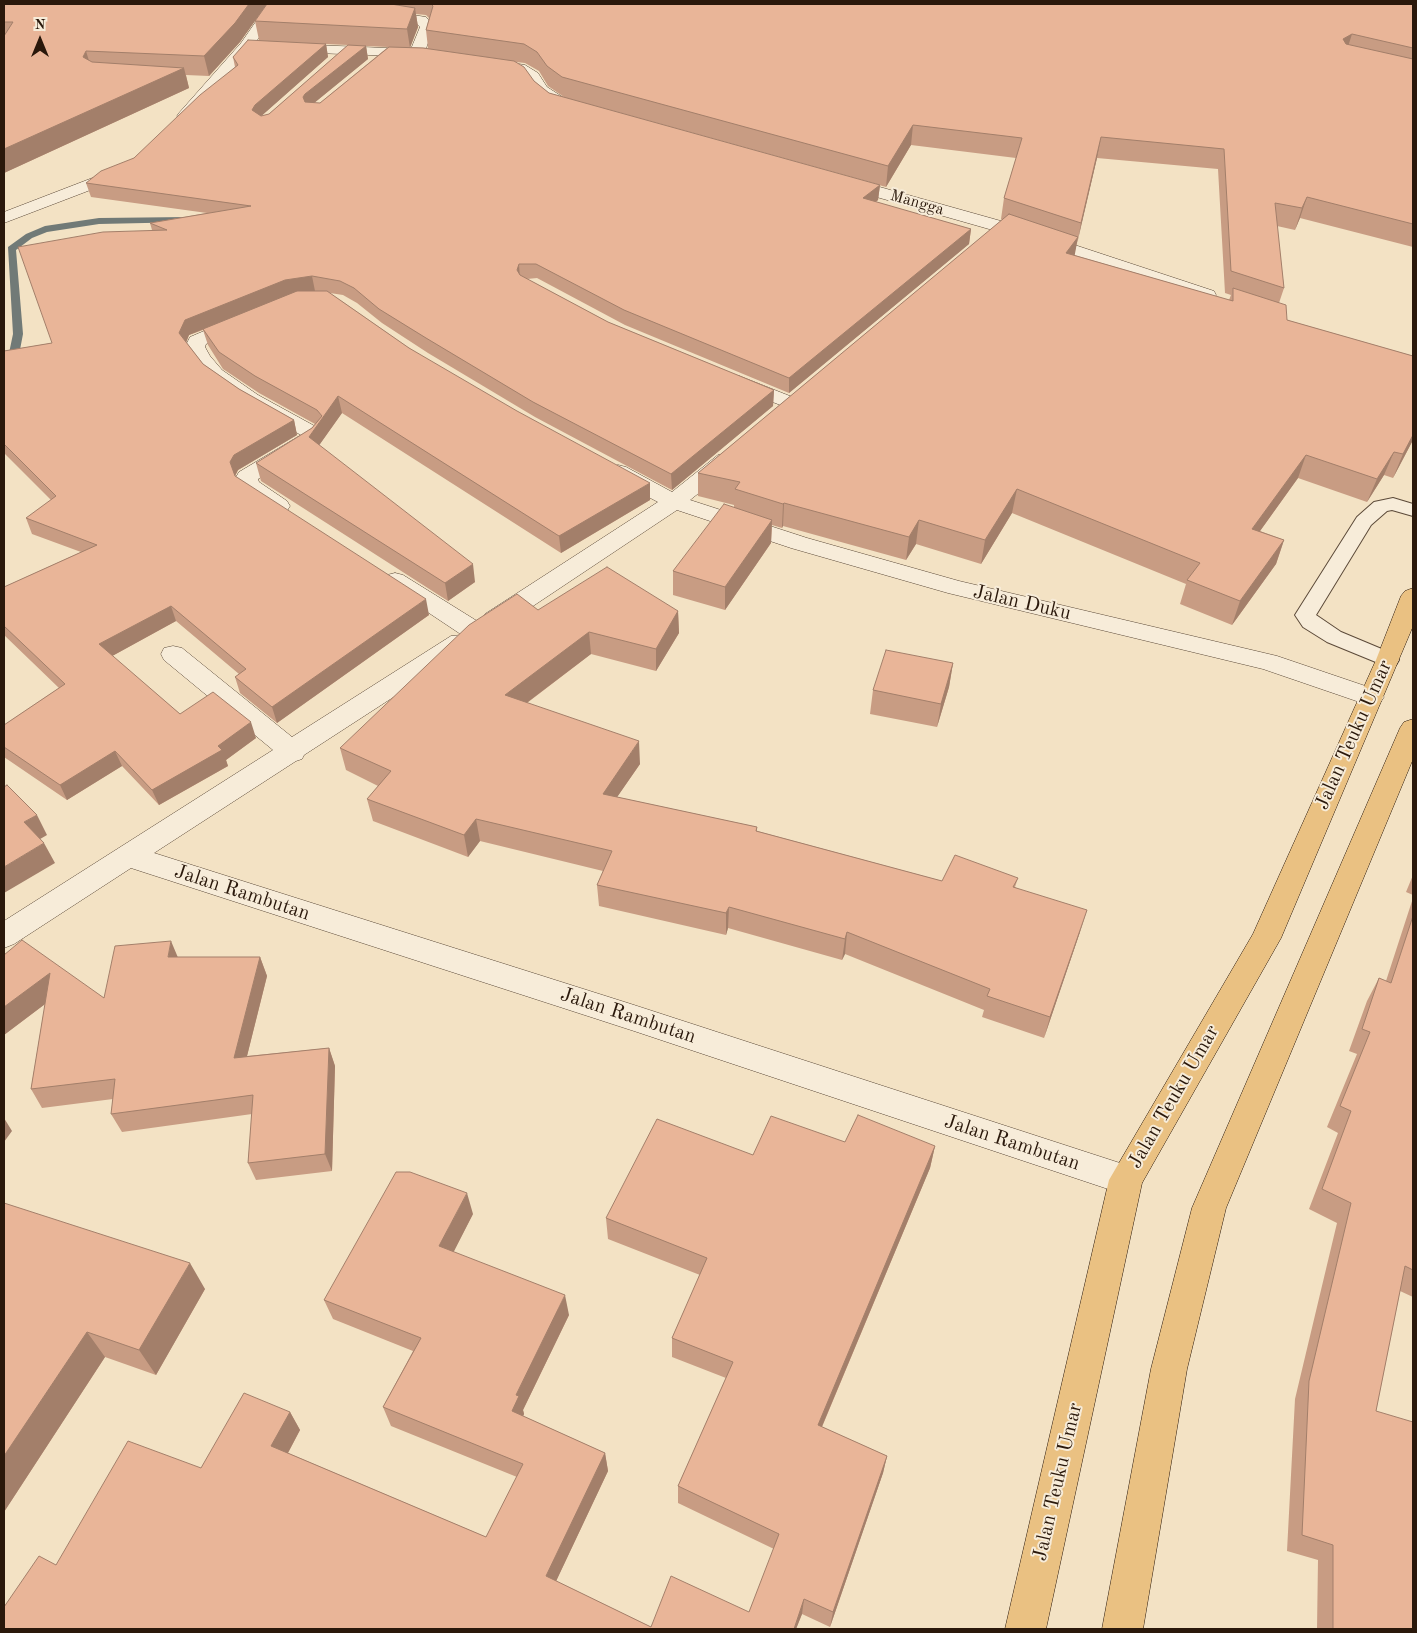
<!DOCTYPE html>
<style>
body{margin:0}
#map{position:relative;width:1417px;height:1633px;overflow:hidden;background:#f3e2c4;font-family:"Old Standard TT",serif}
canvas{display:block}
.frame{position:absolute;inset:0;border:5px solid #2a180b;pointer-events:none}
.north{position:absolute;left:15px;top:15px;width:50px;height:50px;-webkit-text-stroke:4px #f7ecd9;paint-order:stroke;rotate:0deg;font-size:14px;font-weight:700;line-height:20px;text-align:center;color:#2a180b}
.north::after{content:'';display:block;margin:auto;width:18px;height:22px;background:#2a180b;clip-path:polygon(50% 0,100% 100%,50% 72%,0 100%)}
</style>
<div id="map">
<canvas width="1417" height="1633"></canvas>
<div class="frame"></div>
<div class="north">N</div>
</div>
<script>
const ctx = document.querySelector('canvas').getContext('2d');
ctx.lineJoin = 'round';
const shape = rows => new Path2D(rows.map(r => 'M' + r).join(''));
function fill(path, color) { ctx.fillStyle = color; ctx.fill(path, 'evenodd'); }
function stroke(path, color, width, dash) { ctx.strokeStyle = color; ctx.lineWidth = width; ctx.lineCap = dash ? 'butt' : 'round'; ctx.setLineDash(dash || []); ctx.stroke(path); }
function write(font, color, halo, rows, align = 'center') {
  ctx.font = font + ' "Old Standard TT",serif'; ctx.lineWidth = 4; ctx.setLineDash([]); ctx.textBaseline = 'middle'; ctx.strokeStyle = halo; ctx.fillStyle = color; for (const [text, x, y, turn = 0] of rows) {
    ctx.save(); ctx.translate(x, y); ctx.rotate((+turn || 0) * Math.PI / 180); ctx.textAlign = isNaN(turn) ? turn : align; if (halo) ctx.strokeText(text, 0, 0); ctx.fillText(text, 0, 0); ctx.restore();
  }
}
const stream = shape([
 [188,217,191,218,191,222,99,224,47,232,32,238,16,250,23,334,10,402,4,405,4,377,13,334,8,247,26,234,45,226,99,218,188,217]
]);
const service = shape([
 [1393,498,1413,504,1413,516,1392,510,1387,511,1371,525,1316,615,1341,632,1396,655,1399,660,1396,665,1388,667,1327,642,1303,627,1295,615,1357,517,1374,502,1393,498]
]);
const minor = shape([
 [268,4,282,4,251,49,191,119,179,119,177,116,179,113,241,43,268,4],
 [391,4,405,4,399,13,426,17,434,26,423,57,289,52,282,48,289,44,411,49,420,27,417,24,395,21,386,17,384,14,391,4],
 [493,60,525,65,538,73,547,87,575,105,567,110,551,105,536,93,527,79,516,72,488,67,486,64,488,61,493,60],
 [121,167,127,168,129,172,127,176,4,223,4,212,121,167],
 [844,177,1008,223,1214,291,1216,295,1214,299,1207,301,1200,299,996,231,838,186,836,182,838,178,844,177],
 [239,316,246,318,249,322,246,326,206,344,205,347,210,356,222,370,258,395,320,429,324,433,315,444,258,479,259,482,287,501,290,506,287,511,279,513,271,511,240,490,236,477,239,472,301,435,244,403,208,378,185,347,190,337,239,316],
 [739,376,800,400,803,404,800,408,793,410,732,386,729,382,732,378,739,376],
 [726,454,734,455,737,460,734,465,690,500,807,538,959,581,1277,656,1380,691,1384,697,1380,703,1371,706,1263,669,948,593,791,548,677,510,503,626,494,628,485,626,482,620,485,614,658,502,610,477,607,472,610,467,618,465,626,467,672,492,718,455,726,454],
 [395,573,403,575,485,626,488,632,485,638,476,640,470,638,472,642,469,648,304,755,302,759,296,761,154,853,634,1005,1126,1165,1138,1169,1143,1180,1138,1191,1126,1195,634,1031,131,868,14,944,4,948,4,921,273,750,164,660,161,654,164,648,173,646,182,648,292,737,451,636,462,635,387,585,383,580,387,575,395,573]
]);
const trunk = shape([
 [1413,588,1413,626,1281,938,1142,1183,1046,1629,1005,1629,1109,1180,1253,934,1376,660,1401,596,1405,591,1413,588],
 [1413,719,1413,759,1226,1208,1187,1369,1143,1629,1102,1629,1151,1369,1192,1208,1400,728,1404,722,1413,719]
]);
const wall = shape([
 [4,4,267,4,240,42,209,76,186,75,189,88,4,173],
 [401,4,1413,4,1413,247,1300,218,1295,230,1277,226,1284,288,1279,303,1287,320,1413,356,1413,440,1393,478,1384,475,1367,502,1298,478,1260,531,1284,540,1276,564,1232,625,1180,604,1186,584,1012,513,981,564,916,544,906,560,783,526,782,528,772,525,771,543,725,610,673,595,673,571,734,508,734,505,698,496,698,473,1002,220,1001,219,1004,198,1016,158,911,145,886,187,564,97,880,185,878,200,876,202,971,229,969,244,789,393,625,325,537,278,527,279,608,322,774,390,773,406,672,490,535,417,428,353,382,323,357,303,343,295,330,293,409,348,650,500,561,553,342,413,319,445,475,582,448,601,261,481,256,463,312,428,315,424,259,393,223,369,208,345,203,330,189,335,186,342,203,364,239,389,294,420,297,435,238,470,235,476,429,615,277,723,240,693,235,677,239,674,176,621,112,656,180,714,256,738,226,760,228,766,159,805,122,766,67,800,4,757,4,725,59,688,4,635,4,587,81,552,32,534,26,518,51,500,4,453,4,351,52,343,152,230,150,223,207,213,91,197,86,183,134,158,235,67,233,57,259,40,255,21,401,6],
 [416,14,426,15,429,18,426,30,428,48,410,47,418,27],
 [326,44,348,45,269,114,261,116,328,57],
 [366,46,388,47,320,103,314,103,368,59],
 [516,62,525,63,539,71,548,86,564,97,549,93,534,81],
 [1097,158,1218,169,1225,293,1231,295,1229,300,1074,255],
 [538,610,678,611,679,633,656,671,591,654,527,703,640,764,617,797,757,827,757,831,942,881,1018,878,1015,887,1080,932,1044,1038,982,1017,984,1010,845,954,842,960,728,928,726,935,599,906,597,885,603,871,480,841,468,857,373,821,367,799,378,786,346,770,340,748],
 [953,663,949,687,937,727,870,714,873,690],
 [1413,875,1413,895,1406,892],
 [1413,898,1413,1297,1400,1291,1376,1411,1413,1629,1317,1629,1318,1560,1287,1551,1295,1399,1337,1223,1309,1209,1338,1133,1327,1127,1357,1054,1349,1051,1367,1001,1379,978,1386,981],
 [4,955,104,998,178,957,260,957,267,976,247,1056,329,1048,335,1066,332,1171,256,1180,248,1163,252,1114,122,1132,111,1114,113,1099,42,1108,31,1089,45,1004,4,1035],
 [845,1142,935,1146,930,1168,822,1427,887,1456,883,1473,830,1627,802,1614,796,1629,4,1629,56,1565,201,1468,290,1412,300,1430,288,1453,486,1537,517,1477,391,1426,383,1407,413,1351,333,1319,324,1300,473,1214,453,1252,569,1315,523,1410,524,1414,523,1416,605,1453,608,1471,556,1581,651,1627,749,1612,774,1549,678,1503,678,1486,726,1378,672,1357,672,1338,700,1275,608,1239,606,1218,753,1155],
 [4,1204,205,1289,156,1375,105,1357,4,1512]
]);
const shadedWall = shape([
 [249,4,267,4,240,42,209,76,204,56],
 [415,8,418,27,410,48,407,29],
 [1352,34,1346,53,1343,39],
 [326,44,328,57,258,119,252,110,255,105],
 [366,46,368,59,308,108,305,111,303,97,305,94],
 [86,51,92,71,83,57],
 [184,68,189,88,4,173,4,149],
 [913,125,911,145,886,187,888,166],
 [1101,137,1097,158,1077,244,1081,223],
 [880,185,878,200,862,212,863,198],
 [1307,197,1300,218,1295,230,1302,208],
 [971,229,969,244,789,393,789,378],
 [1078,237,1074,259,1066,253],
 [519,264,520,279,517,270],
 [312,276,315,291,289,295,189,335,184,348,179,333,185,320,285,280],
 [774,390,773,406,672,490,671,474],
 [338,396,342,413,313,454,309,437],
 [294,420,297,435,238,470,234,478,230,462,234,455],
 [1413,435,1413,440,1393,478,1403,454],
 [1394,452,1384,475,1367,502,1377,479],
 [1306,455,1298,478,1245,552,1252,529],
 [650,483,650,500,561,553,559,536],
 [1017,489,1012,513,981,564,985,540],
 [784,503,783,526,782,528,783,504],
 [772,520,771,543,725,610,725,587],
 [919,520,916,544,906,560,909,537],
 [1284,540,1276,564,1232,625,1240,601],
 [473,564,475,582,448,601,445,583],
 [426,599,429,615,277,723,272,707],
 [171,606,176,621,105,660,99,644],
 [678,611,679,633,656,671,656,649],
 [589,632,591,654,508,717,505,695],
 [953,663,949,687,937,727,941,704],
 [251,722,256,738,226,760,228,766,159,805,152,790],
 [639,741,640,764,604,816,603,794],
 [115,751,122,766,67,800,60,785],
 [37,815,47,835,35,842,24,822],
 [476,819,480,841,468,857,464,835],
 [44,843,55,863,4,893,4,867],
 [729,907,728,928,726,935,726,913],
 [1087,910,1080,932,1044,1038,1050,1017],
 [847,932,845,954,842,960,845,939],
 [171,941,179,960,168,957],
 [260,957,267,976,242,1076,234,1058],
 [50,973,61,992,4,1035,4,1007],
 [329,1048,335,1066,332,1171,325,1154],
 [4,1118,12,1131,4,1142],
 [935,1146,930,1168,815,1443,818,1425],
 [467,1193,473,1214,446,1267,439,1246],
 [190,1263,205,1289,156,1375,139,1350],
 [565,1295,569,1315,523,1410,524,1414,517,1429,512,1411,516,1395],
 [87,1332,105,1357,4,1512,4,1456],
 [290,1412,300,1430,282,1464,271,1446],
 [605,1453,608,1471,551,1592,546,1576],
 [887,1456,883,1473,830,1627,833,1612],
 [804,1599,802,1614,796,1629,794,1629]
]);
const building = shape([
 [4,4,249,4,235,23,204,56,86,51,83,57,92,62,184,68,4,149,4,36,13,22,4,22,4,4],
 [267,4,391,4,415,8,407,29,255,21,267,4],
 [431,4,1413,4,1413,48,1352,34,1343,39,1346,44,1413,59,1413,224,1307,197,1302,208,1275,203,1284,288,1231,271,1224,149,1101,137,1081,223,1004,198,1022,138,913,125,888,166,562,77,547,66,537,52,524,44,426,30,433,6,431,4],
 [248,40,326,44,255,105,252,110,261,116,269,114,348,45,366,46,305,94,303,97,305,102,320,103,389,47,423,48,514,61,524,67,534,81,549,93,880,185,863,198,971,229,789,378,624,310,536,264,519,264,517,270,520,275,608,322,774,390,671,474,533,402,426,338,379,309,354,288,340,281,312,276,285,280,185,320,179,333,203,364,239,389,294,420,234,455,230,462,235,476,426,599,272,707,235,677,246,669,171,606,99,644,180,714,213,692,251,722,218,746,222,750,152,790,115,751,60,785,4,747,4,725,65,684,4,626,4,587,97,545,26,518,56,496,4,444,4,351,52,343,18,247,103,232,167,230,150,223,251,206,86,183,101,171,134,158,200,95,238,65,233,57,248,40],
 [1009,214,1078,237,1066,253,1233,301,1233,288,1286,305,1287,320,1413,356,1413,435,1403,454,1394,452,1377,479,1306,455,1252,529,1284,540,1240,601,1187,580,1200,563,1017,489,985,540,919,520,909,537,784,503,783,504,735,489,740,482,698,473,1009,214],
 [297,291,327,291,409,348,517,411,650,483,559,536,338,396,309,437,473,564,445,583,256,463,312,428,322,416,317,410,255,376,219,352,203,329,297,291],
 [724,504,772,520,725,587,673,571,724,504],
 [607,567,678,611,656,649,589,632,505,695,639,741,603,794,757,827,756,831,942,881,955,855,1018,878,1013,887,1087,910,1050,1017,987,996,990,989,847,932,845,939,729,907,726,913,597,885,612,851,476,819,464,835,367,799,391,771,340,748,469,625,517,594,538,610,607,567],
 [886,650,953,663,941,704,873,690,886,650],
 [7,785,37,815,24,822,44,843,4,867,4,787,7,785],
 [1413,916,1413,1270,1405,1266,1376,1411,1413,1422,1413,1629,1333,1629,1333,1545,1302,1535,1309,1381,1351,1203,1322,1189,1351,1111,1340,1106,1370,1032,1362,1029,1379,978,1391,983,1413,916],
 [22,940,104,998,115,946,171,941,168,957,260,957,234,1058,329,1048,325,1154,248,1163,253,1095,111,1114,115,1079,31,1089,50,973,4,1007,4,955,22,940],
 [858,1115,935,1146,818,1425,887,1456,833,1612,804,1599,794,1629,4,1629,4,1607,39,1556,56,1565,128,1441,201,1468,244,1393,290,1412,271,1446,486,1537,523,1464,383,1407,421,1338,324,1300,396,1172,410,1172,467,1193,439,1246,565,1295,516,1395,519,1396,512,1411,605,1453,546,1576,651,1627,671,1576,749,1612,779,1534,678,1486,733,1362,672,1338,707,1258,606,1218,657,1119,753,1155,771,1116,845,1142,858,1115],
 [4,1203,190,1263,139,1350,87,1332,4,1456,4,1203]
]);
const farStreetnames = [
 ["Mangga",917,203,16]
];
const streetNames = [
 ["Jalan Duku",1022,603,13],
 ["Jalan Teuku Umar",1354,735,-66],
 ["Jalan Rambutan",242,893,18],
 ["Jalan Rambutan",628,1016,18],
 ["Jalan Teuku Umar",1174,1097,-60],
 ["Jalan Rambutan",1012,1143,18],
 ["Jalan Teuku Umar",1058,1482,-77]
];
fill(stream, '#717a77');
stroke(service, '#5c4a39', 2);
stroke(minor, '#5c4a39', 1);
stroke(trunk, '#2a180b', 1);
fill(service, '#f7ecd9');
fill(minor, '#f7ecd9');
fill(trunk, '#eac182');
fill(wall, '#c89c83');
fill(shadedWall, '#a37f6a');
fill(building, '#e9b598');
stroke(building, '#a37f6a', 1);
write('16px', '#2a180b', '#f7ecd9', farStreetnames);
write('20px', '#2a180b', '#f7ecd9', streetNames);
</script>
